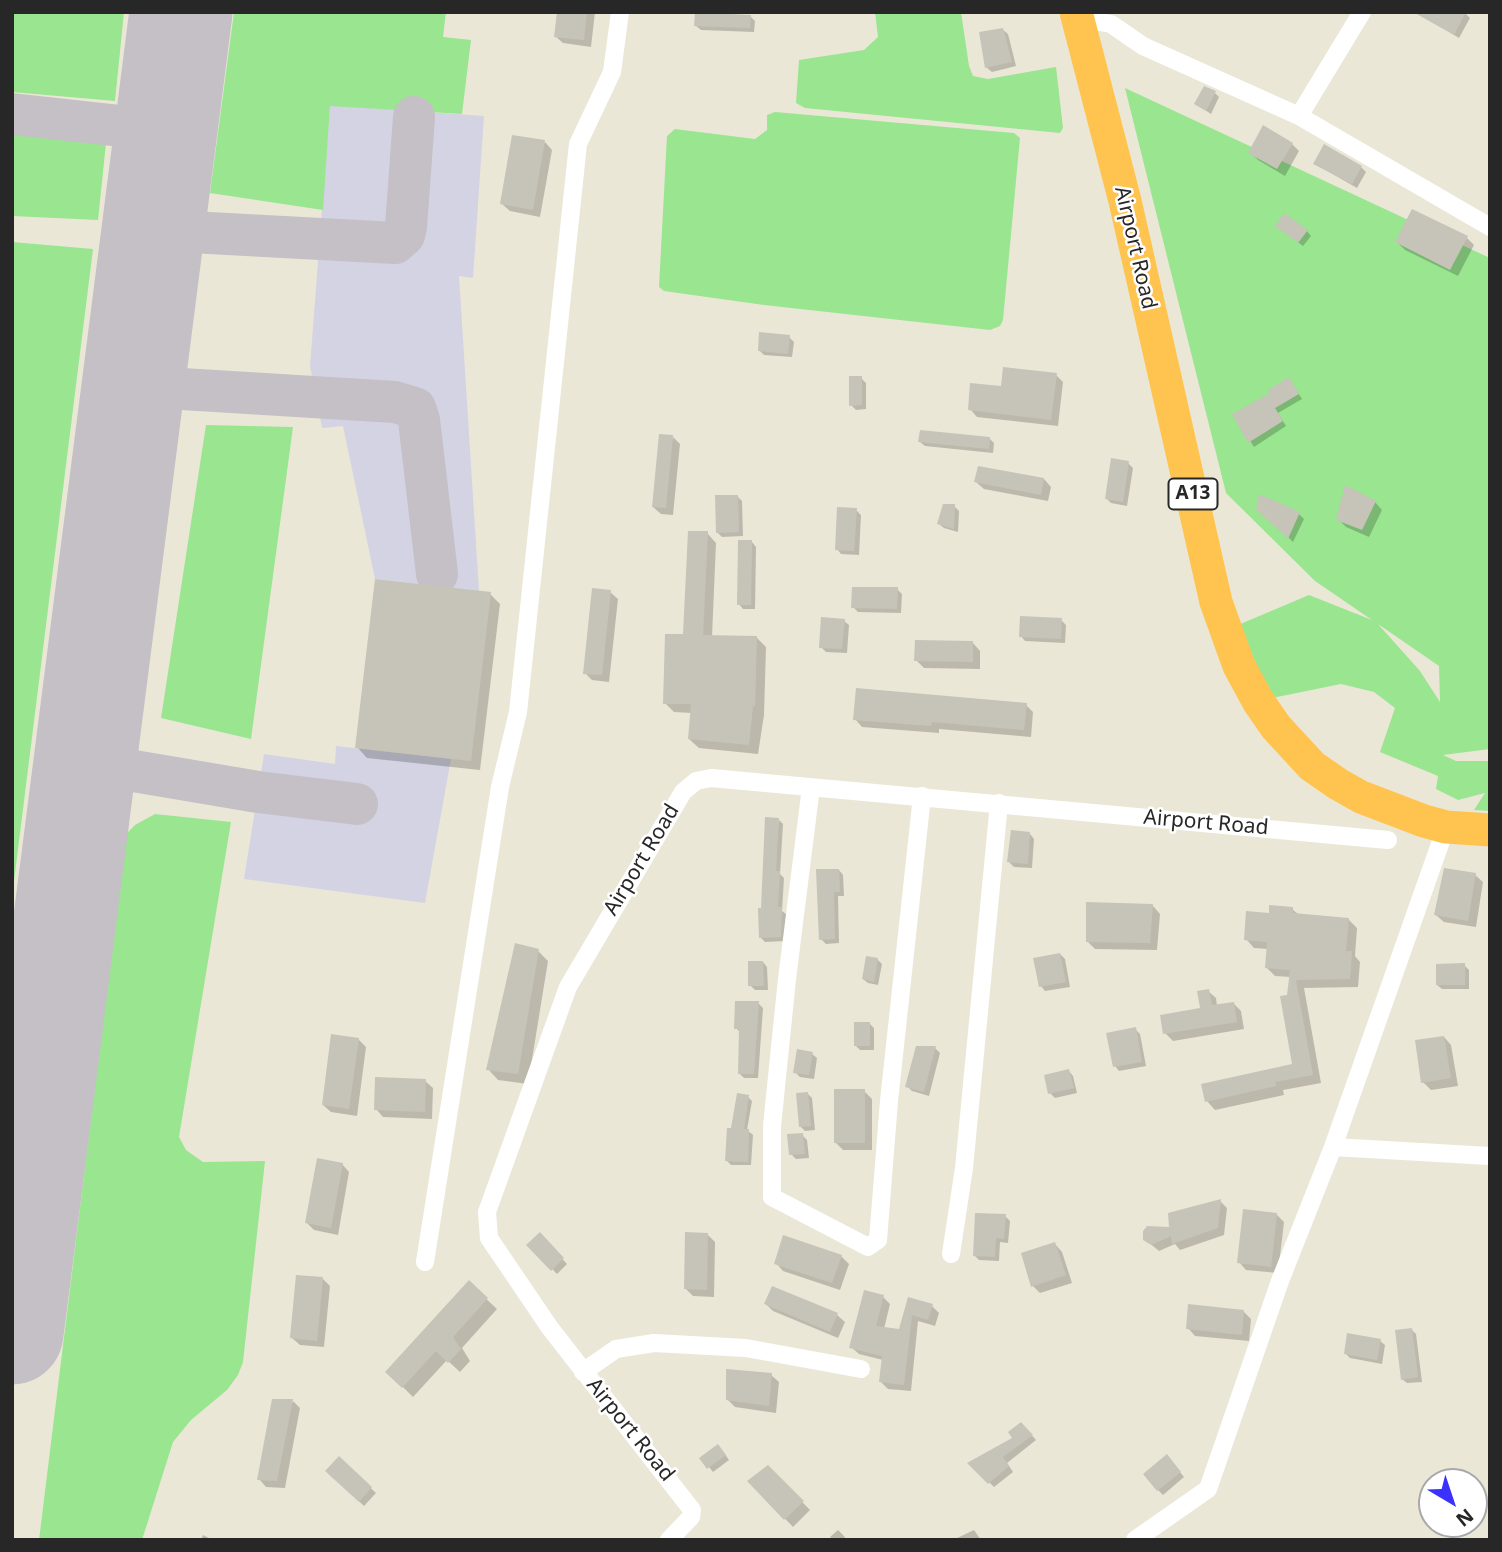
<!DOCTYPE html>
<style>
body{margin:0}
#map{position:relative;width:1502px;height:1552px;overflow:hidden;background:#ebe7d7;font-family:"Noto Sans",sans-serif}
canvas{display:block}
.frame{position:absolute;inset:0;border:14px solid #272727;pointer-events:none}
.north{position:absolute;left:1418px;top:1468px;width:70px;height:70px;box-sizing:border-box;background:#fff;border:2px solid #a9a9a9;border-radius:50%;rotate:141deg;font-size:19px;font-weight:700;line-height:28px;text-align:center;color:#272727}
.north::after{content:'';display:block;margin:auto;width:24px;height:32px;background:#3a31ff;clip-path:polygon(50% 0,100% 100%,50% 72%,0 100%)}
</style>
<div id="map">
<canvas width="1502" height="1552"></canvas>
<div class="frame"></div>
<div class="north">N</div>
</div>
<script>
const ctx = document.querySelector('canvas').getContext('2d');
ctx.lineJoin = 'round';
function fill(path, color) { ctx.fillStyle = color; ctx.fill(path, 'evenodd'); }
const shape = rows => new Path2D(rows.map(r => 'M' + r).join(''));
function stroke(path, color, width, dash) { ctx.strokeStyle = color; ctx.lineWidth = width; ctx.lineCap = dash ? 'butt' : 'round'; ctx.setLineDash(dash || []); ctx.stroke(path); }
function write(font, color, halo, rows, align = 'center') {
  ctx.font = font + ' "Noto Sans",sans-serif'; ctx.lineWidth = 5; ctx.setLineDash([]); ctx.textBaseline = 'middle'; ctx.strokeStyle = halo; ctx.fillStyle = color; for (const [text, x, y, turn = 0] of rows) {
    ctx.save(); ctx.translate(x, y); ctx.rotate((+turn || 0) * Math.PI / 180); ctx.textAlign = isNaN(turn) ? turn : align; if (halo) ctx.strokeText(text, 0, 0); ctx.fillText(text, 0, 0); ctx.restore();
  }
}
const airport = shape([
 [330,105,484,116,473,278,459,276,479,591,375,579,343,426,322,428,310,366],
 [336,746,451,759,425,903,244,879,264,754,335,764]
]);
const green = shape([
 [12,12,124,12,115,101,12,92],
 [234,12,446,12,443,37,471,40,462,114,330,106,323,210,210,193],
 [875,12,961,12,969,66,973,76,988,79,1056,67,1063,128,1060,133,805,108,796,103,799,60,864,50,878,37],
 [1125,88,1490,258,1490,749,1443,755,1456,761,1490,761,1490,811,1474,810,1485,793,1458,800,1436,789,1438,776,1380,752,1395,708,1374,692,1341,684,1272,698,1238,625,1309,595,1372,620,1315,581,1226,493],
 [1378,624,1439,666,1440,702,1420,671],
 [775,112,1014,133,1020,138,1003,320,1000,326,990,330,764,305,664,291,659,287,667,136,675,129,755,139,767,130,767,115],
 [12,132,106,143,98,220,12,216],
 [12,242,93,249,12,897],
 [206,425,293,427,251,739,161,718],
 [155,814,231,822,179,1137,186,1150,203,1162,265,1161,243,1362,238,1375,227,1390,191,1420,173,1442,142,1540,39,1540,126,834,135,825]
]);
const shadow = shape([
 [558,12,595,12,591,47,563,43,555,36],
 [1465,13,1470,18,1459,38,1427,18],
 [750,16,755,21,754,32,701,30,696,26],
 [1003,30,1008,34,1016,66,992,72,987,68],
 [1215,93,1219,97,1211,114,1196,104],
 [545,142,552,150,540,217,510,211,502,204],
 [1292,144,1299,151,1285,176,1258,160,1250,152],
 [1315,164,1361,167,1366,172,1357,188],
 [1282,230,1307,231,1311,236,1303,246],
 [1467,238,1474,245,1458,276,1405,250,1397,242],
 [789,337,794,342,792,357,764,355,759,350],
 [1056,375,1063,382,1058,426,977,417,970,409,1002,388],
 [861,378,866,383,866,409,856,410,851,405],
 [1289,379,1302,399,1278,413,1286,426,1254,447,1234,415,1273,393],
 [673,437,680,444,673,515,661,514,653,507],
 [989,438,994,443,993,453,925,446,920,442],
 [1128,463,1133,468,1127,506,1111,503,1106,498],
 [1044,479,1051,487,1048,501,984,489,976,482],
 [738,497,742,501,743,536,722,537,717,532],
 [1375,502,1382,510,1369,537,1346,527,1338,519],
 [954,506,959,511,958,532,944,528,939,524],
 [1258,508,1299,514,1304,519,1293,542],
 [856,510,861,515,859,555,841,554,837,549],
 [707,533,716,543,712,637,757,638,766,647,764,715,758,754,699,748,689,739,692,713,674,712,665,703,685,636],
 [752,542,756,547,755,609,743,609,739,604],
 [897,589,902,594,901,613,858,612,853,607],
 [610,592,618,599,609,682,592,680,585,673],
 [490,594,500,604,480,770,367,758,357,747],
 [1061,620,1066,625,1065,643,1025,641,1021,636],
 [844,621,849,625,847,653,826,652,821,647],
 [973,643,980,651,980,669,924,668,916,660],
 [1026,705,1033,712,1031,737,939,729,939,733,862,727,855,719],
 [779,820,783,824,780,874,784,878,782,911,786,914,785,941,765,942,760,937,762,910],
 [1030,834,1034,839,1032,868,1014,867,1009,862],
 [839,870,843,875,844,896,838,896,839,943,826,944,821,939],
 [1475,875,1483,882,1476,927,1444,922,1436,915],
 [1153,906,1160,914,1157,950,1095,949,1087,941],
 [1292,909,1299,915,1348,919,1357,928,1355,956,1360,962,1358,987,1304,988,1321,1083,1283,1090,1284,1095,1215,1110,1207,1101,1294,1065,1288,997,1291,977,1275,976,1266,967,1268,949,1254,948,1246,939,1270,915],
 [538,951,548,961,528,1084,498,1080,488,1069],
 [1060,954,1065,959,1070,987,1045,991,1041,986],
 [877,959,882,964,878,985,868,983,863,979],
 [763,962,767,967,768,990,755,990,750,985],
 [1464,965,1469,970,1469,989,1442,989,1437,985],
 [1208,991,1216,998,1217,1006,1233,1003,1241,1011,1244,1029,1173,1041,1165,1033,1202,1010],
 [758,1003,763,1008,758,1078,744,1078,739,1073,740,1032,736,1028],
 [869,1023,874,1028,874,1050,860,1050,855,1045],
 [1135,1029,1140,1034,1146,1066,1119,1071,1115,1066],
 [1444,1037,1451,1045,1458,1086,1431,1090,1423,1082],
 [358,1039,366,1047,357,1116,331,1112,323,1105],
 [935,1048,940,1053,929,1096,912,1091,907,1086],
 [812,1054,817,1058,814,1079,800,1077,795,1072],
 [1069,1071,1073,1076,1077,1093,1055,1098,1050,1093],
 [425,1081,433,1088,432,1119,383,1117,376,1109],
 [864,1091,872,1099,872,1150,843,1150,835,1142],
 [808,1094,812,1098,815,1130,805,1131,800,1126],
 [748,1097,752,1101,747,1130,753,1135,751,1165,731,1165,727,1161,733,1130],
 [802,1135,807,1140,809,1158,796,1159,791,1154],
 [342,1164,349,1172,338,1235,314,1230,307,1223],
 [1220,1201,1227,1208,1224,1235,1180,1250,1175,1244,1159,1251,1147,1241],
 [1276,1214,1284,1222,1278,1273,1246,1270,1239,1262],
 [1005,1216,1010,1221,1008,1243,1000,1242,999,1261,979,1260,974,1255],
 [707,1234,715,1242,714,1297,693,1296,686,1289],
 [540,1235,567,1264,557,1274,529,1245],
 [1055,1244,1062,1252,1072,1283,1040,1293,1033,1286],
 [841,1256,849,1264,840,1290,783,1271,776,1263],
 [323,1279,330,1286,324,1347,300,1345,292,1338],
 [469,1283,497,1309,462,1348,470,1361,460,1372,447,1360,413,1397,398,1382],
 [883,1297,890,1304,884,1329,900,1331,909,1299,932,1306,939,1313,935,1326,918,1321,911,1391,888,1389,881,1382,883,1360,859,1354,851,1347],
 [766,1304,837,1315,845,1322,838,1338,773,1311],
 [1244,1312,1251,1319,1249,1341,1195,1336,1188,1328],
 [1411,1329,1416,1334,1422,1382,1407,1383,1402,1379],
 [1380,1341,1385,1345,1382,1364,1350,1358,1346,1354],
 [771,1375,779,1382,776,1413,735,1407,727,1399],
 [293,1401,300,1408,285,1488,266,1487,259,1479],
 [1028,1431,1036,1440,1007,1463,1013,1472,994,1487,970,1463],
 [722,1450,729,1460,713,1472,709,1467],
 [339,1458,376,1493,364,1506,327,1471],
 [1171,1461,1184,1477,1163,1495,1158,1490],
 [768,1467,810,1510,793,1527,749,1481],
 [838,1530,843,1535,847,1540,833,1540,830,1537],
 [974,1530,981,1540,953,1540],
 [203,1535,213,1540,201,1540]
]);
const taxiway = shape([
 [12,114,166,131],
 [153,230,395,243,404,235,406,227,414,117],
 [133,386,395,402,415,408,419,420,437,574],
 [87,748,96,763,104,766,258,792,357,804]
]);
const runway = shape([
 [12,1333,181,12]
]);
const building = shape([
 [557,12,587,12,584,40,554,37],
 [695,12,751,15,750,28,694,26],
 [1413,12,1466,12,1454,35],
 [1003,28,1012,62,985,68,979,32],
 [1204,86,1216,91,1206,111,1194,104],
 [1263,125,1293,143,1277,169,1248,153],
 [512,135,545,140,533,210,500,204],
 [1324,144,1362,166,1352,184,1313,164],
 [1412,209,1468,236,1450,270,1395,242],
 [1284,213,1308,230,1298,243,1275,226],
 [759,332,790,335,788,354,758,351],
 [1003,367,1057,373,1051,420,968,410,970,383,1001,386],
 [849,376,862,376,862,405,849,406],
 [1289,377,1299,394,1275,408,1283,421,1248,443,1232,414,1270,393,1268,390],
 [920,430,990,437,989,449,918,442],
 [659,434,673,435,666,508,652,507],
 [1111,458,1129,461,1123,502,1105,499],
 [978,466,1044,478,1041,495,974,482],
 [1345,485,1376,501,1362,530,1336,520],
 [1259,494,1300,512,1288,539,1256,509],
 [715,495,738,495,739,532,716,533],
 [943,504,955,504,954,529,937,524],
 [837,507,857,508,854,551,835,550],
 [688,531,708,531,703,635,757,636,755,706,753,706,749,745,688,739,691,704,663,704,665,634,683,634],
 [738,540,752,540,751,605,737,605],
 [375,579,491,592,471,761,355,748],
 [852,587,898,587,897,609,851,608],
 [592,588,611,590,602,675,583,674],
 [1020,616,1062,618,1061,639,1019,637],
 [821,617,845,619,842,649,819,648],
 [915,640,973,641,973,662,914,661],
 [856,688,1027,703,1024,730,932,722,931,726,853,720],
 [765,817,779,818,776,871,780,871,778,907,782,907,781,937,759,938,758,908,761,908],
 [1011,830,1030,832,1028,864,1007,862],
 [1444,868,1476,873,1468,921,1434,915],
 [816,869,839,869,840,892,834,892,835,939,819,940],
 [1086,902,1153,904,1150,943,1086,942],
 [1269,905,1293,907,1293,913,1349,918,1346,951,1352,951,1350,979,1296,980,1313,1075,1275,1082,1276,1086,1205,1102,1201,1084,1292,1064,1280,996,1287,995,1290,970,1265,968,1267,942,1244,940,1246,911,1269,913],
 [515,943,539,949,518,1074,486,1070],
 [1060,953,1066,982,1039,987,1033,958],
 [866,956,878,958,874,982,862,979],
 [748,961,763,961,764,986,748,986],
 [1465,963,1465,985,1436,985,1436,964],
 [1209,989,1212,1005,1234,1002,1237,1022,1163,1034,1160,1015,1200,1008,1197,991],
 [735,1001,759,1001,754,1074,738,1074,739,1029,734,1029],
 [854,1022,870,1022,870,1046,854,1046],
 [1136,1027,1142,1062,1113,1067,1106,1033],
 [331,1034,359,1038,349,1109,322,1105],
 [1444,1036,1451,1078,1421,1083,1415,1040],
 [916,1046,936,1046,924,1092,905,1087],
 [797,1049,813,1052,809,1075,793,1073],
 [1069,1069,1074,1088,1048,1094,1044,1075],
 [375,1077,426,1079,425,1112,374,1110],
 [834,1089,865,1089,865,1143,834,1143],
 [808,1092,811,1126,799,1127,796,1093],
 [737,1093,749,1095,744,1129,749,1129,748,1162,725,1161,727,1128,731,1128],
 [803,1133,805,1154,789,1155,787,1134],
 [317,1158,343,1163,331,1228,305,1223],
 [1221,1199,1218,1228,1172,1244,1171,1236,1151,1245,1143,1240,1143,1231,1147,1226,1169,1227,1168,1213],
 [1243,1209,1277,1213,1271,1267,1237,1263],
 [975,1213,1006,1214,1004,1239,996,1238,995,1257,973,1256],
 [540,1232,564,1258,551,1271,526,1245],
 [685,1232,708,1233,707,1290,684,1289],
 [783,1235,842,1255,832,1283,774,1264],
 [1055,1242,1066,1275,1031,1287,1021,1253],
 [296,1275,323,1277,317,1341,290,1338],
 [469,1280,488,1298,453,1337,461,1349,448,1363,436,1351,402,1388,385,1372],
 [772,1286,838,1313,830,1332,764,1304],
 [864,1290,884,1295,876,1326,899,1329,908,1297,933,1304,928,1320,912,1315,904,1385,879,1382,882,1356,849,1348],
 [1188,1304,1244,1310,1242,1335,1186,1329],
 [1412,1328,1418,1377,1401,1380,1395,1330],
 [1347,1333,1381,1339,1377,1360,1344,1354],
 [726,1369,772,1373,769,1406,726,1400],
 [272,1399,293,1399,277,1481,257,1480],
 [1021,1422,1033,1435,1003,1457,1009,1466,988,1484,967,1463,1012,1438,1008,1432],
 [718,1444,726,1455,707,1469,699,1458],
 [1167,1454,1181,1472,1157,1491,1143,1474],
 [339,1456,372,1487,359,1502,325,1471],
 [768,1465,804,1501,784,1520,747,1481]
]);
const street = shape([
 [1078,18,1111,24,1143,46,1299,116,1490,227],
 [1299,116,1362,12],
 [811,787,787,979,772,1126,772,1197,868,1247,878,1240,889,1101,922,796],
 [1333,1147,1490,1156],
 [951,1254,964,1168,999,803],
 [425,1262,500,787,518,712,578,144,612,72,620,12],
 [583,1372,616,1349,654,1343,746,1348,861,1369],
 [669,1540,691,1517,692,1510,550,1328,489,1238,487,1212,568,987,683,792,696,781,711,778,1388,840],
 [1135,1540,1208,1489,1280,1281,1333,1147,1446,827]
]);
const highway = shape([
 [1076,12,1125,201,1216,602,1239,666,1258,701,1276,727,1312,766,1338,784,1361,797,1424,821,1446,827,1490,830]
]);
const shields = [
 [1193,494,49]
];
const shieldNames = [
 ["A13",1193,494]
];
const streetNames = [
 ["Airport Road",1135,248,77],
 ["Airport Road",1206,823,5],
 ["Airport Road",642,860,-59],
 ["Airport Road",630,1430,51]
];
fill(airport, '#d4d3e3');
fill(green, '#99e590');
fill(shadow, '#0003');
stroke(taxiway, '#c4c0c5', 42);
stroke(runway, '#c4c0c5', 103);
fill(building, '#c6c3b8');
stroke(street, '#fff', 18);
stroke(highway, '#ffc44f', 33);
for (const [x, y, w] of shields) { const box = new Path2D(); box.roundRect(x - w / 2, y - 15.5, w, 31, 5); ctx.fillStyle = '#fff'; ctx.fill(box); stroke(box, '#272727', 2); }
write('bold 19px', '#272727', null, shieldNames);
write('21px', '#272727', '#fff', streetNames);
</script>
